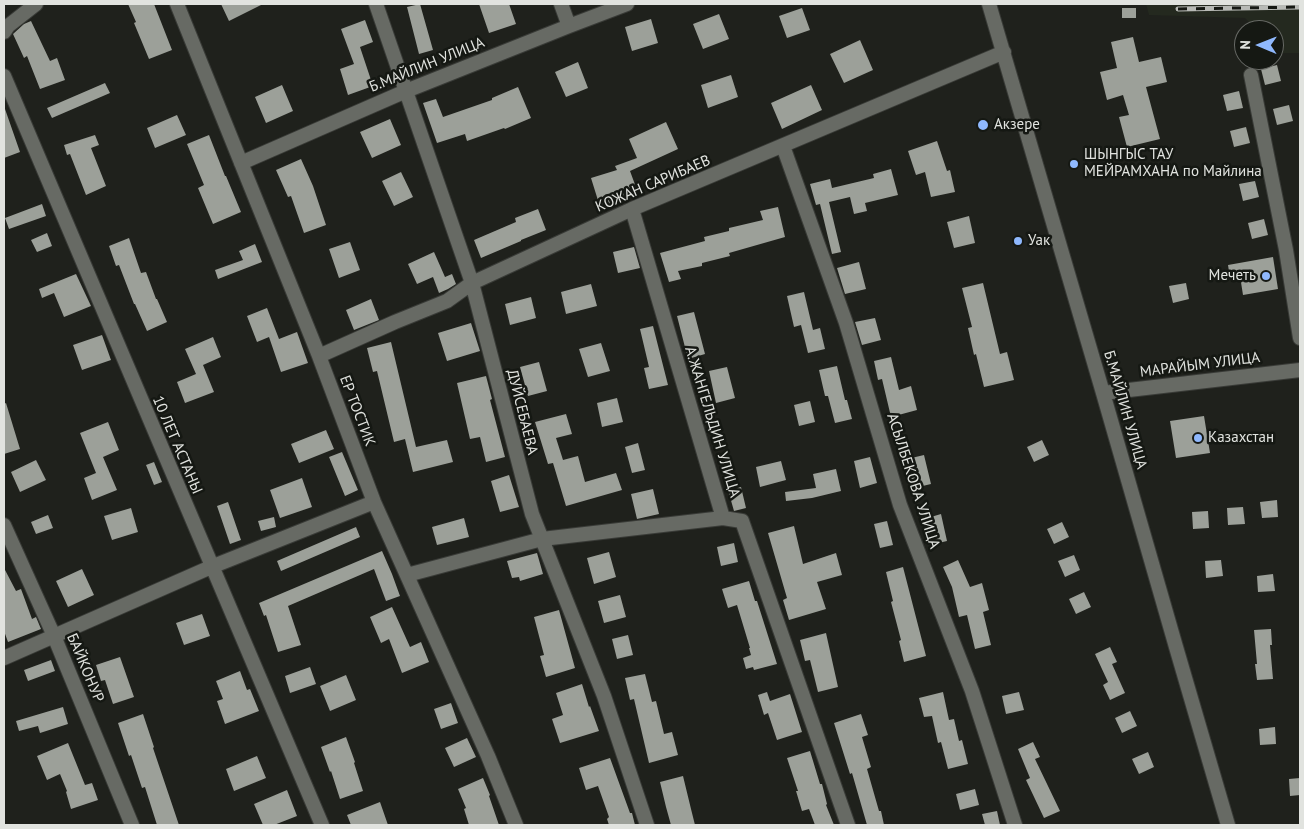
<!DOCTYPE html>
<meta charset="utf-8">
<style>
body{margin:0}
#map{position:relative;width:1304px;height:829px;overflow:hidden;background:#1f211c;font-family:"PT Sans",sans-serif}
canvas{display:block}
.frame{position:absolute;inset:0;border:5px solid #e1e3df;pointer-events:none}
.north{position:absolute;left:1234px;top:20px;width:50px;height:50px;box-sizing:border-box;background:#151813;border:1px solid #676965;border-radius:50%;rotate:271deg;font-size:14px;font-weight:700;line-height:20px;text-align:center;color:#e1e3df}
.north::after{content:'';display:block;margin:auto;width:18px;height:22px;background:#8fb8fd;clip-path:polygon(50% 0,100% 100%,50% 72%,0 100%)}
</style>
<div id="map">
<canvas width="1304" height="829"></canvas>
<div class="frame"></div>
<div class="north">N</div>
</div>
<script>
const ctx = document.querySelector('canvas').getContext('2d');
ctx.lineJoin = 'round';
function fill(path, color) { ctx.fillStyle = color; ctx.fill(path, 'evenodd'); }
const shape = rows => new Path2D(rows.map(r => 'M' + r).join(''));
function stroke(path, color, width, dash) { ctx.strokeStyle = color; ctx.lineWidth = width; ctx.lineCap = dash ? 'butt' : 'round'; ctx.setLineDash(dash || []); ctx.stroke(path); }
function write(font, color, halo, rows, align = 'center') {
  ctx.font = font + ' "PT Sans",sans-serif'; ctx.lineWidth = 5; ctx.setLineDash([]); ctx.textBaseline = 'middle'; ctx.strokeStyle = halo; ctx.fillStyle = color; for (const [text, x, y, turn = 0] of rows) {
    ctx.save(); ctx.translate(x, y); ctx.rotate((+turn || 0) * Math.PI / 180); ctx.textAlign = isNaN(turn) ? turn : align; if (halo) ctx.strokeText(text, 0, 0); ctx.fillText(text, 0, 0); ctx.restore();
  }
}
const built = shape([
 [1146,4,1300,4,1300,53,1274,53,1274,30,1249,30,1249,22,1245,18,1149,15]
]);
const building = shape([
 [128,4,154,4,172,50,149,59,134,23,136,22],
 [221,4,263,4,229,21],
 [420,4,433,50,419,54,407,7],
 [479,4,509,4,516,24,489,33],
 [802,8,810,30,787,38,779,16],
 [1122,8,1136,8,1136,18,1122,18],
 [719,14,729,39,703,49,693,24],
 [651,19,658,43,632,51,625,27],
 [365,20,373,42,360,47,373,86,348,95,340,69,354,64,341,29],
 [31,21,50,61,57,58,65,80,40,89,27,56,24,58,13,34,24,24],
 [1133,37,1139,62,1161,57,1167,82,1146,87,1160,139,1127,147,1119,117,1129,115,1123,95,1107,100,1100,72,1117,68,1111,42],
 [860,40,873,70,844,83,830,54],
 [578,62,588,88,566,97,555,72],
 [1277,65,1281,81,1265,85,1261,69],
 [731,75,738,97,708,108,701,85],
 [105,83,110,93,52,118,47,108],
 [282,85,293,111,266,123,255,97],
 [811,85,822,110,782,129,771,103],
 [518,87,531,118,505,129,504,128,467,141,465,134,437,143,423,103,436,99,443,117,492,100,492,98],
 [1239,91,1243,108,1227,111,1223,95],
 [1289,105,1293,121,1277,125,1273,109],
 [4,109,5,109,20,152,4,158],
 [177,115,186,135,155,148,147,128],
 [390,119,401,145,372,158,360,132],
 [666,122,678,149,630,171,637,190,620,197,623,203,601,210,591,178,617,170,615,166,637,158,629,139],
 [1246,127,1250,143,1234,147,1230,131],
 [95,135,99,145,91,148,106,186,86,195,70,154,67,155,64,145],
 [209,135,225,176,226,176,241,212,213,224,198,188,204,185,187,144],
 [937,141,947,171,950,170,955,192,931,197,925,172,916,175,908,151],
 [301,159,313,186,326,225,304,233,291,196,288,197,276,170],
 [891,169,898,195,865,203,867,211,854,214,850,197,829,202,841,252,832,254,820,204,816,205,810,184,830,179,832,188,874,178,873,174],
 [401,172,413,197,394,206,382,181],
 [1255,181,1259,197,1243,201,1239,184],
 [42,204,46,216,9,229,5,218],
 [778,207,785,237,729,253,730,256,702,263,702,266,678,271,681,279,669,282,660,253,705,241,704,237,729,231,729,228,763,220,760,211],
 [538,209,546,230,521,240,521,241,481,258,474,240,516,222,515,218],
 [969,216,975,243,954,248,947,222],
 [1264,219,1268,235,1252,239,1248,223],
 [47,233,52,246,37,252,31,240],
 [129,238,141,273,146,272,156,299,157,299,167,322,147,331,135,304,134,304,119,265,116,266,109,246],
 [350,242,360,270,339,278,329,249],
 [255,244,262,262,218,279,215,270,243,260,239,251],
 [634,247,640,268,618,273,613,252],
 [434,252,445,277,452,274,456,284,448,289,439,293,433,277,417,284,408,264],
 [1273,257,1278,289,1243,295,1240,276,1230,278,1228,265],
 [859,262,866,289,845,294,837,268],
 [76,274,91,306,64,317,54,293,42,298,39,289],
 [983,283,1000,354,1007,352,1014,380,984,387,976,354,974,355,968,328,972,327,962,288],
 [1186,283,1189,299,1173,303,1169,286],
 [591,284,597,306,566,314,561,292],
 [804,292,813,330,820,328,825,349,808,353,801,325,794,327,787,296],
 [531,297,536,318,510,325,505,304],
 [371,299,379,320,354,330,346,310],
 [267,308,279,339,297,332,308,363,281,372,269,337,257,342,247,316],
 [694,312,705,354,688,359,677,316],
 [875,318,881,340,862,345,855,322],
 [471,323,480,351,447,361,438,333],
 [653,326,668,385,649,389,644,368,649,367,640,329],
 [102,335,111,360,82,370,73,345],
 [213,337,221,357,203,365,214,392,185,403,177,382,196,374,185,349],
 [391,342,416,447,447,440,453,462,413,472,405,439,394,442,377,371,373,372,367,348],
 [601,343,610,371,588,377,579,349],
 [891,357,899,390,911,386,917,410,891,417,882,379,878,380,874,361],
 [539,362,547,391,528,396,520,367],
 [837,366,845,400,847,400,852,419,835,423,828,396,825,396,819,370],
 [727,367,735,398,716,403,709,371],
 [486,376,492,399,490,400,505,457,486,462,480,437,470,439,457,383],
 [617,398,623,422,602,427,597,403],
 [810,401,815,422,799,426,794,405],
 [6,403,20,449,4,454,4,404],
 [566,414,572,434,556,438,563,460,578,456,585,482,616,473,622,490,566,506,553,463,548,464,535,422],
 [1204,416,1210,453,1176,458,1170,421],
 [108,422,119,450,103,457,117,490,92,500,84,478,96,473,80,433],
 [326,430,334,449,299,463,291,444],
 [1042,440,1049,455,1034,462,1027,447],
 [638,443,645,470,632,473,625,447],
 [342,452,358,490,345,496,329,457],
 [924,455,931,484,910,489,903,460],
 [870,457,877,483,860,488,854,461],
 [36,460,46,480,20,492,11,472],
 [781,461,786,480,760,487,756,467],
 [154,462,162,482,154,485,146,465],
 [836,469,841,491,812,498,786,501,785,492,816,488,813,474],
 [509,475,519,507,500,512,491,481],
 [302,478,312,507,280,518,270,490],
 [741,487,746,508,734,511,728,490],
 [653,489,659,514,637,519,631,494],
 [1277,500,1278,517,1262,518,1260,502],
 [228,502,241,540,230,544,217,506],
 [1243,507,1245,524,1228,525,1227,508],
 [131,508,138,532,112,540,104,516],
 [1208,511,1209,528,1193,529,1192,512],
 [941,514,947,541,930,545,924,519],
 [48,515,53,528,36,534,31,522],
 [274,517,276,527,261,531,258,521],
 [464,518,469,537,437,545,432,527],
 [887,521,893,545,880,548,874,524],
 [1062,522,1069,537,1054,544,1047,529],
 [794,526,803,564,836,553,842,575,817,582,826,609,789,620,783,600,787,598,768,533],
 [356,527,360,537,281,571,277,561],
 [734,543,738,562,721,566,717,547],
 [382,551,392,574,400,596,386,601,374,569,288,606,301,645,278,652,266,615,264,616,259,603],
 [609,552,616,577,594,584,587,558],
 [537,553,543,574,520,581,519,577,512,578,507,561],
 [1074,555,1080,570,1065,577,1058,561],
 [958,560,970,587,982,583,989,610,983,612,991,645,975,649,967,615,959,617,952,587,943,567],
 [1221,560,1223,576,1206,578,1205,561],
 [903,567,926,656,904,662,899,641,901,640,891,602,893,601,886,572],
 [4,568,16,591,21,589,32,619,36,617,41,629,8,642,4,631],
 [82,569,94,595,68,607,56,581],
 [1273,574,1275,591,1258,592,1257,576],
 [749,581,755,601,757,601,777,664,754,670,753,667,746,669,743,658,751,655,749,648,750,648,737,605,728,608,722,589],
 [1084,592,1091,607,1076,614,1069,599],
 [620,595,626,617,604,623,598,601],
 [392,607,410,647,421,642,429,662,402,673,389,639,381,643,370,617],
 [559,610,575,668,546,677,540,656,544,655,534,617],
 [202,614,210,636,184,645,176,623],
 [1271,629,1272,645,1270,645,1273,679,1257,680,1255,664,1257,664,1254,630],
 [826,633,838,687,818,692,810,660,805,661,800,640],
 [628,635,633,655,617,659,612,639],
 [1110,647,1117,662,1112,664,1125,693,1110,700,1103,685,1108,682,1095,654],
 [120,657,134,697,113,704,105,680,101,681,96,665],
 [51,660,55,671,28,681,24,670],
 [310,667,316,684,290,693,285,676],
 [240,671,247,690,250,689,259,711,225,724,217,701,223,699,216,681],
 [645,674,652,702,656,701,664,734,672,732,678,755,649,763,634,699,630,700,625,678],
 [346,675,356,700,330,711,320,686],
 [582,684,589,707,590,706,599,731,560,743,552,719,563,715,556,693],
 [767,692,770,701,790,694,802,732,777,740,768,713,764,715,758,695],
 [943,692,949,720,954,719,959,741,962,740,968,764,948,769,941,742,938,743,932,716,924,717,919,698],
 [1019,692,1024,710,1006,714,1002,696],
 [451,703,458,723,441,729,434,709],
 [63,707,68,724,40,733,38,726,19,731,16,721],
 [1130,711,1137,726,1122,733,1115,718],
 [143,714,154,747,153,748,179,825,157,825,145,787,142,788,131,755,129,756,118,723],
 [861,714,868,735,862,737,871,767,867,769,879,811,881,811,884,825,867,825,852,773,850,774,834,723],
 [1275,727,1276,744,1260,745,1259,729],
 [346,737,355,762,354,763,363,791,340,799,331,771,330,772,321,747],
 [467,738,476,757,454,767,445,748],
 [1033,742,1040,757,1035,759,1060,811,1044,818,1026,780,1030,778,1018,749],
 [68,743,85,785,92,783,98,800,71,809,66,792,67,791,60,774,47,780,37,756],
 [810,751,820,784,822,784,827,804,826,805,834,825,815,825,809,809,802,811,796,791,798,791,787,758],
 [1148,752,1154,767,1139,774,1132,759],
 [257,756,266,778,234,791,226,769],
 [610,758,630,813,632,813,635,825,609,825,607,819,609,817,598,786,586,790,579,768],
 [683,776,691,809,695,825,671,825,666,807,660,782],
 [483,778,490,795,489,796,499,825,469,825,464,809,466,808,458,789],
 [1300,778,1300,795,1290,796,1289,779],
 [975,789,979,805,960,810,956,794],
 [287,790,297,816,274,825,263,825,254,804],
 [380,802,388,825,351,825,347,815],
 [997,811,1000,825,985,825,982,814]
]);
const minor = shape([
 [177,4,319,356,374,502,488,756,516,825],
 [376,4,472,283,532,514,604,696,647,825],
 [561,4,569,26],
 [989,4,1103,393,1176,647,1228,825],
 [4,32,8,26,36,4],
 [1251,75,1286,250,1300,338],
 [4,76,322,825],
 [783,146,846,323,900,505,972,691,1015,825],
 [241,163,406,91,569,26,627,4],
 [632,209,723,518,742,521,848,825],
 [319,356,395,322,447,301,472,283,632,209,1004,52],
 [1103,393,1300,370],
 [4,525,54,636,132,825],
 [407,575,542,539,723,518],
 [4,658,211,567,374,502]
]);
const rail = shape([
 [1178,9,1300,7]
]);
const markers = [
 [983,125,6,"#8fb8fd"],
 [1074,164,5,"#8fb8fd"],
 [1018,241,5,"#8fb8fd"],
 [1266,276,5,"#8fb8fd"],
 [1198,438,5,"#8fb8fd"]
];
const streetNames = [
 ["Б.МАЙЛИН УЛИЦА",427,65,-22],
 ["КОЖАН САРИБАЕВ",653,184,-23],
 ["МАРАЙЫМ УЛИЦА",1200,365,-7],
 ["Б.МАЙЛИН УЛИЦА",1125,410,74],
 ["ЕР ТОСТИК",357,411,69],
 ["ДУЙСЕБАЕВА",522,412,76],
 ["А.ЖАНГЕЛЬДИН УЛИЦА",712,422,73],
 ["10 ЛЕТ АСТАНЫ",177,445,67],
 ["АСЫЛБЕКОВА УЛИЦА",913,481,72],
 ["БАЙКОНУР",85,668,67]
];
const poiNames = [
 ["Акзере",994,125],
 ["ШЫНГЫС ТАУ",1084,155],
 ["МЕЙРАМХАНА по Майлина",1084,172],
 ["Уак",1028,241],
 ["Мечеть",1256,276,"right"],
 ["Казахстан",1208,438]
];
fill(built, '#24291f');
fill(building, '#9ca099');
stroke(minor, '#393b37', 16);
stroke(minor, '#676a64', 14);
stroke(rail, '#b8bab6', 5);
stroke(rail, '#151813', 3, [9]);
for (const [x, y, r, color] of markers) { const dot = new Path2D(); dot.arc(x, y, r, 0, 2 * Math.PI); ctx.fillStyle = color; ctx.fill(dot); stroke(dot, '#151813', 2); }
write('15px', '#e1e3df', '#151813', streetNames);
write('15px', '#e1e3df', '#151813', poiNames, 'left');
</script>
